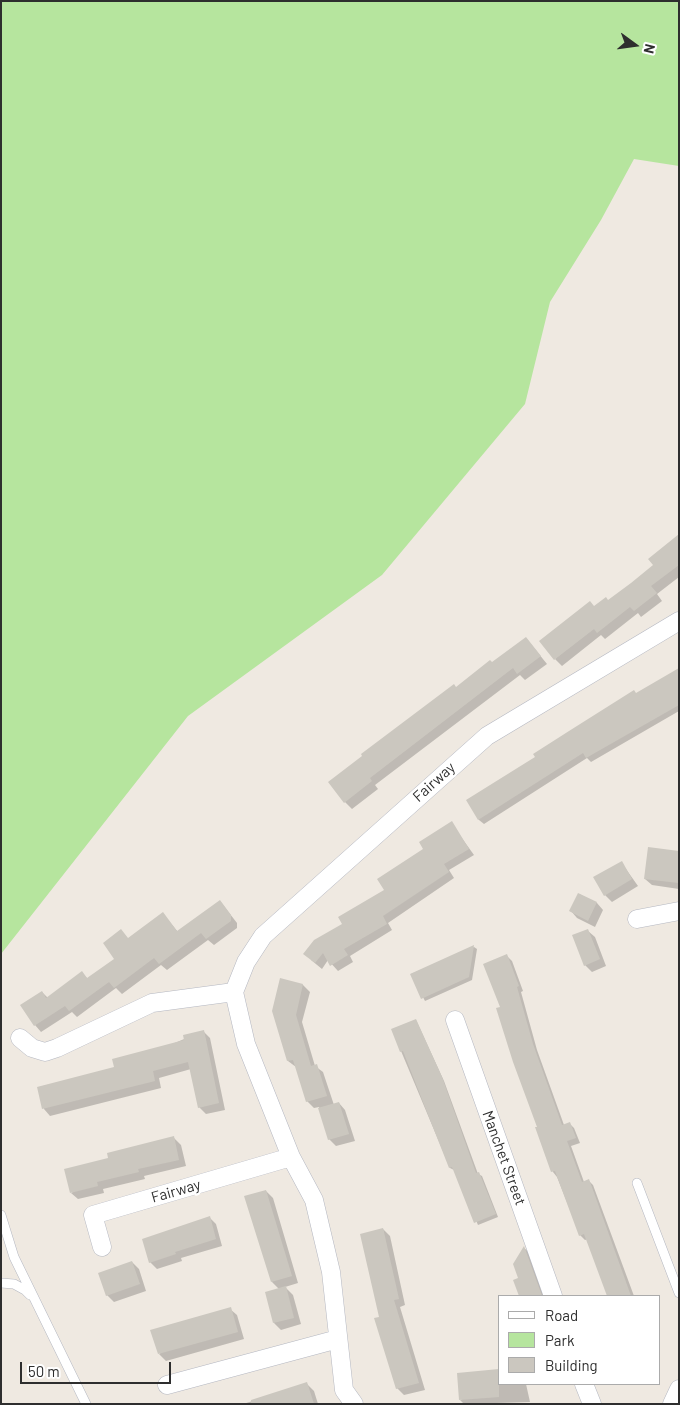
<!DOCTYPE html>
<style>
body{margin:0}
#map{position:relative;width:680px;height:1405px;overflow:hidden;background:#efe9e1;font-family:Barlow,sans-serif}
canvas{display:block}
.frame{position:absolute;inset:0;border:2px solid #2e2e2e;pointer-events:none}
.legend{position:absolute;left:498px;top:1295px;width:162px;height:90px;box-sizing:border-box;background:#fff;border:1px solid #ababab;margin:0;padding:6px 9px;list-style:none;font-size:15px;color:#2e2e2e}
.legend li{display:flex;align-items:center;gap:10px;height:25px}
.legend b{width:25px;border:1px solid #ababab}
.north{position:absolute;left:610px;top:20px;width:50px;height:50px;-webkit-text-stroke:4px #fff;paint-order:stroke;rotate:104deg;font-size:14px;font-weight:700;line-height:20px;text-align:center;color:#2e2e2e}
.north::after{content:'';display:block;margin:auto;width:18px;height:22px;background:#2e2e2e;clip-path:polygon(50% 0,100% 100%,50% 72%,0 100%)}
.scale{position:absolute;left:20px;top:1362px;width:151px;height:22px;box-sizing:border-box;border:2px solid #2e2e2e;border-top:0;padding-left:6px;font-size:15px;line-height:18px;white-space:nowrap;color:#2e2e2e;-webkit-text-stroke:4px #fff;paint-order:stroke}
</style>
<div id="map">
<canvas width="680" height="1405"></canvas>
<div class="frame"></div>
<ul class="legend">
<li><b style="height:6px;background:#fff"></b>Road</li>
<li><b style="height:14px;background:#b6e59e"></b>Park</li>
<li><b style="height:14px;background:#cbc7bf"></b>Building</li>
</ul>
<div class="north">N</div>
<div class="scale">50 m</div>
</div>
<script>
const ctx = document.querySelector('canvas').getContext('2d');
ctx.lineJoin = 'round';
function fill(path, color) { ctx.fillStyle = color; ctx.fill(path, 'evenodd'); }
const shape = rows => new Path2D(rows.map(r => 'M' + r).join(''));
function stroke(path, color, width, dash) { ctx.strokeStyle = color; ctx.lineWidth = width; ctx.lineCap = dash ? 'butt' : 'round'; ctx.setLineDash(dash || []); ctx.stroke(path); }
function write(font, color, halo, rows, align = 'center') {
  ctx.font = font + ' Barlow,sans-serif'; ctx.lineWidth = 4.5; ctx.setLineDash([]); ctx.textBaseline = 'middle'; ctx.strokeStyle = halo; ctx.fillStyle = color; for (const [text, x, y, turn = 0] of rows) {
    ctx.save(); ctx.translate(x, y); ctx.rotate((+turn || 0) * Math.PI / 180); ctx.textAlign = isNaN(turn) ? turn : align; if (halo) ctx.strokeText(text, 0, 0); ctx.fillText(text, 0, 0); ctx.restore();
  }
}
const green = shape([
 [1,1,679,1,679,166,634,159,601,220,550,302,525,404,382,575,188,716,1,954]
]);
const shadow = shape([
 [679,551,679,577,657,594,662,601,641,617,638,613,605,639,601,635,562,666,555,659,595,607,609,602],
 [526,638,547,664,525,680,520,675,375,785,378,789,352,809,345,802,330,782],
 [679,669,679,711,591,762,587,758,484,824,479,820,468,801],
 [451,823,474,855,449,870,454,878,388,923,392,930,350,956,353,962,338,971,328,960,322,969,311,960,344,924,386,890],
 [679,852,679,889,652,885,645,879],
 [621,862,638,886,612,902,605,895],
 [579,894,597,903,603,910,595,927,577,918,571,911],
 [220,901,237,923,237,928,214,945,208,940,167,970,161,965,122,994,116,988,77,1017,72,1012,41,1032,35,1025,42,992,48,998,82,973,88,979,115,959,129,939,163,914,178,932],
 [588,931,595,937,606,966,592,972,585,965],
 [474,947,477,949,472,980,425,1001,411,974],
 [507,956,512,961,523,991,521,992,537,1050,564,1125,569,1123,574,1128,580,1143,571,1146,584,1182,588,1180,593,1185,634,1296,608,1296,588,1239,585,1240,580,1235,557,1177,553,1172,497,1009,502,1008],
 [281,980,303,985,310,992,302,1022,315,1066,323,1072,334,1105,339,1103,345,1110,355,1141,336,1146,329,1139,319,1107,314,1108,307,1101,296,1067,288,1061],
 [416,1020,444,1081,478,1174,482,1176,498,1217,478,1225,454,1170,450,1168,401,1051],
 [203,1031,210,1038,225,1110,206,1114,199,1107,191,1069,159,1078,161,1088,50,1116,44,1109,39,1087,116,1068],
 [174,1138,181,1145,186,1166,144,1176,145,1179,103,1189,104,1193,78,1199,71,1193],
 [266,1191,273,1198,298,1283,285,1287,293,1295,301,1324,281,1330,274,1323,267,1293,279,1289,272,1282],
 [209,1217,216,1224,222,1246,181,1258,182,1261,157,1269,150,1262],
 [383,1229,390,1236,405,1305,400,1307,425,1390,404,1395,397,1388],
 [524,1248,531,1254,545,1296,520,1296,514,1281,520,1278],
 [132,1262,139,1269,146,1291,114,1302,107,1295],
 [230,1309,237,1315,244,1339,166,1361,159,1354],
 [307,1384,314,1391,318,1404,243,1404],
 [499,1384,526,1384,530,1402,464,1404,460,1400]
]);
const building = shape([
 [679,534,679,565,651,586,657,593,634,611,630,607,597,633,594,629,554,660,539,641,590,601,594,606,606,597,608,600,631,583,653,565,648,559],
 [526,637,541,656,517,674,513,668,370,778,372,781,344,803,328,782,362,756,361,754,454,684,456,687,490,660,492,662],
 [679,668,679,705,586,758,583,753,478,820,466,800,535,757,533,754,569,731,634,690,636,693],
 [452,821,469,849,444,864,449,872,383,916,387,924,344,949,348,955,330,966,323,953,315,963,303,954,314,940,342,924,338,917,384,890,377,879,423,849,419,842],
 [648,847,679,851,679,883,644,879],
 [622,861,632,879,604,896,593,877],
 [578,893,597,902,588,921,569,911],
 [220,900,231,915,231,921,206,939,201,933,159,964,154,958,114,988,109,982,69,1011,65,1006,34,1026,20,1005,42,991,46,998,82,971,87,978,114,959,103,943,121,929,128,938,163,912,177,931],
 [588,929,600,959,584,966,572,935],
 [474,945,469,977,421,999,410,974],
 [507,954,519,986,517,987,533,1044,562,1125,570,1122,576,1138,567,1141,582,1182,589,1179,631,1296,607,1296,584,1234,579,1236,555,1171,551,1172,535,1127,537,1127,513,1062,496,1008,500,1007,483,964],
 [280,978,303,984,296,1015,311,1066,317,1064,327,1096,306,1102,293,1060,287,1061,272,1011],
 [416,1019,442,1077,476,1173,479,1172,496,1214,474,1223,452,1167,449,1168,403,1051,400,1052,391,1029],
 [204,1030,219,1103,198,1108,188,1062,153,1071,155,1081,42,1109,37,1087,114,1067,112,1059,184,1040,183,1035],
 [339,1102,349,1134,328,1140,318,1108],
 [174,1136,179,1160,138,1169,139,1172,97,1182,98,1186,70,1193,64,1169,108,1158,107,1153],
 [266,1190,292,1276,271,1282,244,1196],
 [210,1216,216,1239,175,1252,176,1254,149,1263,142,1239],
 [383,1228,399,1299,394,1300,419,1383,396,1389,374,1318,379,1317,360,1234],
 [524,1246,542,1296,519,1296,513,1280,518,1278,513,1264],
 [132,1261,140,1284,106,1296,98,1273],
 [286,1286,294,1318,273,1323,265,1292],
 [231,1307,238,1332,158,1354,150,1330],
 [499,1369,499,1397,459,1400,457,1373],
 [307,1382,314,1404,251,1404,251,1400]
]);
const service = shape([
 [637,1183,679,1293],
 [1,1215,14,1257,86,1404],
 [1,1283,14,1284,25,1290,30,1295]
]);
const minor = shape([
 [637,919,679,911],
 [455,1020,553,1296],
 [20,1038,32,1048,45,1052,57,1048,152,1003,234,992],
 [102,1247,93,1215,291,1157],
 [584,1384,592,1404],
 [167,1385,338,1339],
 [354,1404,344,1390,331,1272,314,1200,291,1157,246,1044,234,992,246,962,263,936,487,736,679,621],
 [672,1404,679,1389]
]);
const streetNames = [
 ["Fairway",434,782,-42],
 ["Manchet Street",504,1158,70],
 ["Fairway",176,1191,-16]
];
fill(green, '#b6e59e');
fill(shadow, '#0003');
fill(building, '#cbc7bf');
stroke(service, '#b4b7c1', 10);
stroke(minor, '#b4b7c1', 19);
stroke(service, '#fff', 9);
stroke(minor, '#fff', 18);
write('15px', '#2e2e2e', '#fff', streetNames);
</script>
